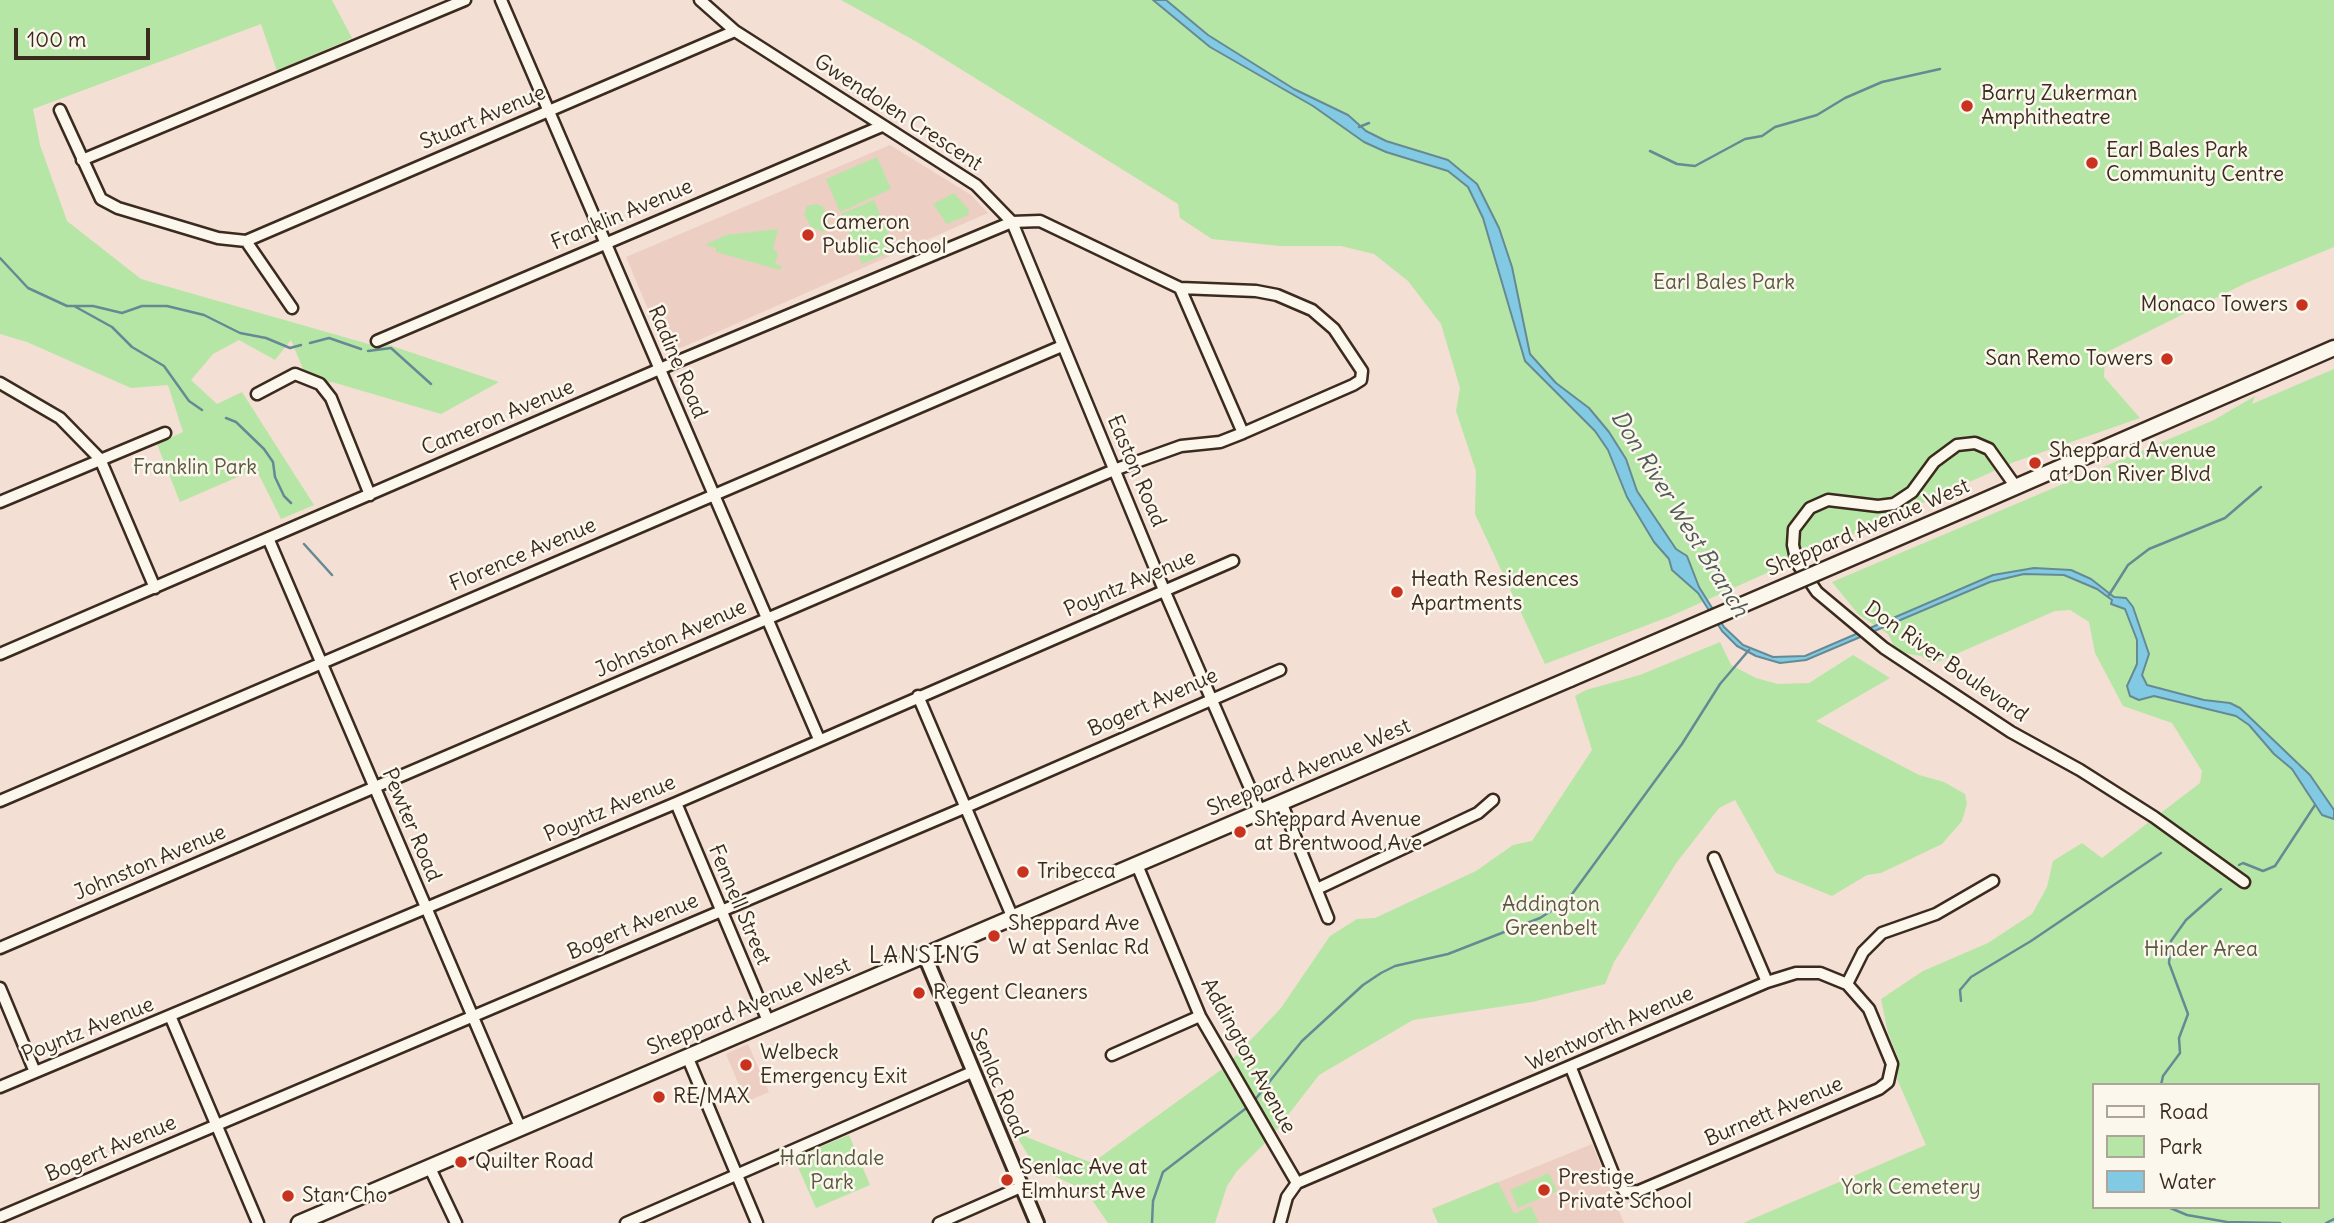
<!DOCTYPE html>
<style>
body{margin:0}
#map{position:relative;width:2334px;height:1223px;overflow:hidden;background:#f3dfd3;font-family:Delius,sans-serif}
canvas{display:block}
.legend{position:absolute;left:2092px;top:1083px;width:228px;height:126px;box-sizing:border-box;background:#fbf7ec;border:2px solid #aea59a;margin:0;padding:9px 12px;list-style:none;font-size:21px;color:#3b2a1e}
.legend li{display:flex;align-items:center;gap:14px;height:35px}
.legend b{width:35px;border:2px solid #aea59a}
.scale{position:absolute;left:14px;top:28px;width:136px;height:32px;box-sizing:border-box;border:4px solid #3b2a1e;border-top:0;padding-left:9px;font-size:21px;line-height:24px;white-space:nowrap;color:#3b2a1e;-webkit-text-stroke:5px #fbf7ec;paint-order:stroke}
</style>
<div id="map">
<canvas width="2334" height="1223"></canvas>
<ul class="legend">
<li><b style="height:9px;background:#fbf7ec"></b>Road</li>
<li><b style="height:19px;background:#b6e6a5"></b>Park</li>
<li><b style="height:19px;background:#82cae3"></b>Water</li>
</ul>
<div class="scale">100 m</div>
</div>
<script>
const ctx = document.querySelector('canvas').getContext('2d');
ctx.lineJoin = 'round';
function fill(path, color) { ctx.fillStyle = color; ctx.fill(path, 'evenodd'); }
const shape = rows => new Path2D(rows.map(r => 'M' + r).join(''));
function stroke(path, color, width, dash) { ctx.strokeStyle = color; ctx.lineWidth = width; ctx.lineCap = dash ? 'butt' : 'round'; ctx.setLineDash(dash || []); ctx.stroke(path); }
function write(font, color, halo, rows, align = 'center') {
  ctx.font = font + ' Delius,sans-serif'; ctx.lineWidth = 5; ctx.setLineDash([]); ctx.textBaseline = 'middle'; ctx.strokeStyle = halo; ctx.fillStyle = color; for (const [text, x, y, turn = 0] of rows) {
    ctx.save(); ctx.translate(x, y); ctx.rotate((+turn || 0) * Math.PI / 180); ctx.textAlign = isNaN(turn) ? turn : align; if (halo) ctx.strokeText(text, 0, 0); ctx.fillText(text, 0, 0); ctx.restore();
  }
}
const built = shape([
 [890,145,971,195,988,213,667,354,626,257],
 [748,1044,769,1092,746,1102,726,1054],
 [1592,1144,1624,1223,1438,1223,1432,1209]
]);
const green = shape([
 [0,0,332,0,352,38,277,71,261,24,33,109,40,145,67,221,141,279,372,345,377,341,499,382,441,414,332,382,327,383,303,369,291,340,275,360,239,340,213,354,191,380,217,404,242,392,314,505,281,519,256,469,180,502,157,444,183,432,168,385,131,388,27,342,0,334],
 [841,0,2334,0,2334,247,2246,283,2105,353,2104,377,2140,418,2014,462,1671,616,1545,664,1475,514,1476,471,1456,411,1460,388,1441,324,1408,281,1374,254,1341,246,1280,246,1212,239,1180,218,1178,204,917,42],
 [877,157,891,189,840,212,826,179],
 [954,193,969,210,968,215,947,224,933,204],
 [874,200,895,250,862,264,841,214],
 [817,204,823,207,829,221,827,229,823,232,811,227,804,214,807,206],
 [778,229,773,249,778,253,775,264,782,266,780,270,716,252,716,248,705,245,726,235],
 [2334,369,2334,1223,1743,1223,1926,1145,1897,1079,1899,1060,1888,1033,1881,999,1923,971,1988,943,2032,914,2047,887,2053,861,2082,843,2102,858,2200,783,2202,771,2172,723,2123,706,2095,653,2089,622,2070,610,2055,611,1933,664,1921,656,1897,652,1888,634,1859,615,1832,582,2214,420,2255,396,2252,404],
 [2094,1085,2318,1085,2318,1207,2094,1207],
 [1720,642,1731,665,1756,678,1778,684,1809,683,1853,655,1890,678,1816,721,1919,775,1944,782,1965,794,1967,804,1962,821,1942,844,1881,873,1867,875,1832,896,1776,873,1735,800,1719,808,1677,862,1614,962,1605,984,1532,1002,1413,1020,1319,1075,1271,1137,1237,1171,1227,1186,1215,1223,1108,1223,1085,1190,1036,1168,1014,1132,1092,1163,1225,1067,1281,1008,1330,936,1357,919,1375,918,1476,871,1513,845,1532,841,1592,750,1575,696,1586,690,1640,675],
 [849,1135,870,1185,816,1208,794,1158],
 [1549,1173,1557,1191,1518,1208,1510,1190],
 [1498,1182,1514,1214,1531,1206,1539,1223,1438,1223,1432,1209]
]);
const water = shape([
 [1153,0,1166,0,1208,35,1294,89,1348,115,1366,131,1386,141,1448,160,1477,184,1499,228,1512,267,1530,354,1556,383,1589,408,1609,432,1626,459,1637,491,1676,549,1687,556,1699,587,1724,627,1743,645,1773,657,1805,656,1993,575,2034,568,2071,570,2091,579,2114,597,2126,598,2133,607,2149,654,2142,675,2147,685,2204,700,2230,703,2240,708,2310,775,2334,810,2334,819,2322,815,2292,769,2274,754,2249,725,2236,716,2154,696,2139,700,2130,696,2127,686,2137,664,2137,640,2125,609,2111,604,2112,600,2097,589,2064,575,2024,574,1990,582,1806,660,1780,663,1756,656,1737,646,1722,631,1698,593,1672,570,1669,559,1654,542,1627,497,1608,450,1595,431,1525,361,1483,218,1468,187,1448,171,1386,152,1364,142,1313,106,1210,47,1153,0]
]);
const stream = shape([
 [1359,127,1369,123],
 [1650,151,1677,164,1695,166,1745,139,1762,136,1775,127,1817,115,1845,98,1882,82,1940,69],
 [0,258,28,288,67,306,93,306,122,313,142,306,167,306,204,315,240,333,266,338,290,348,301,345],
 [74,306,112,327,132,347,164,366,189,401,202,410],
 [310,343,329,338,361,349],
 [368,351,391,348,431,384],
 [226,418,236,422,264,449,273,462,275,477,284,496,291,503],
 [304,544,332,575],
 [2109,595,2128,565,2149,549,2225,518,2261,487],
 [2239,865,2243,863,2263,871,2275,866,2315,805],
 [1961,1001,1960,990,1971,977,2031,941,2161,853],
 [2161,1085,2163,1076,2180,1053,2179,1038,2188,1014,2169,963,2171,941,2186,920,2221,889],
 [1254,1101,1302,1041,1363,985,1381,973,1395,966,1448,954,1540,918,1567,901,1682,744,1720,684,1749,650],
 [2168,1207,2187,1215,2227,1222,2280,1223],
 [1152,1223,1153,1201,1163,1172,1249,1106],
 [2326,1223,2334,1219]
]);
const minor = shape([
 [501,0,819,739],
 [700,0,735,31,976,185,1012,222,1164,590,1260,811],
 [60,110,101,199,118,208,218,238,246,241,292,308],
 [82,160,465,0],
 [246,241,735,31],
 [1180,288,1243,433],
 [377,341,882,126],
 [0,383,60,418,100,459,155,588],
 [257,394,295,374,320,384,331,398,370,495],
 [2016,487,1989,449,1975,443,1957,445,1934,462,1912,492,1894,504,1878,506,1828,500,1810,508,1794,529,1793,545,1797,563,1817,592,1884,648,2011,732,2080,770,2154,817,2244,882],
 [0,502,165,433],
 [268,538,520,1127],
 [0,654,669,365,1012,222,1040,221,1180,288,1256,291,1277,295,1312,310,1334,329,1362,371,1361,380,1353,385,1243,433,1220,442,1181,446,1114,470,0,948],
 [918,696,1012,916],
 [0,801,1062,346],
 [1281,802,1328,918],
 [676,803,768,1021],
 [1714,858,1767,982],
 [1137,865,1200,1016,1297,1183],
 [1317,889,1478,813,1493,800],
 [1847,984,1863,952,1882,933,1936,914,1993,881],
 [0,988,35,1072],
 [171,1018,258,1223],
 [1112,1055,1200,1016],
 [687,1056,757,1223],
 [0,1087,676,803,1233,561],
 [429,1166,456,1223],
 [1297,1183,1767,982,1796,973,1820,973,1847,984,1869,1009,1892,1064,1888,1082,1879,1089,1639,1191,1625,1192,1615,1178,1571,1068],
 [0,1217,957,811,1280,670],
 [626,1223,972,1072],
 [939,1223,1021,1187],
 [1280,1223,1287,1197,1297,1183]
]);
const tertiary = shape([
 [925,956,1037,1223]
]);
const secondary = shape([
 [1965,509,2334,348],
 [299,1223,1570,679]
]);
const secondaryBridge = shape([
 [1570,679,1965,509]
]);
const markers = [
 [1967,106,7,"#c8321e"],
 [2092,163,7,"#c8321e"],
 [808,235,7,"#c8321e"],
 [2302,305,7,"#c8321e"],
 [2167,359,7,"#c8321e"],
 [2035,463,7,"#c8321e"],
 [1397,592,7,"#c8321e"],
 [1240,832,7,"#c8321e"],
 [1023,872,7,"#c8321e"],
 [994,936,7,"#c8321e"],
 [919,993,7,"#c8321e"],
 [746,1065,7,"#c8321e"],
 [659,1097,7,"#c8321e"],
 [461,1162,7,"#c8321e"],
 [1007,1180,7,"#c8321e"],
 [1544,1190,7,"#c8321e"],
 [288,1196,7,"#c8321e"]
];
const poiNames = [
 ["Barry Zukerman",1981,94],
 ["Amphitheatre",1981,118],
 ["Earl Bales Park",2106,151],
 ["Community Centre",2106,175],
 ["Cameron",822,223],
 ["Public School",822,247],
 ["Monaco Towers",2288,305,"right"],
 ["San Remo Towers",2153,359,"right"],
 ["Sheppard Avenue",2049,451],
 ["at Don River Blvd",2049,475],
 ["Heath Residences",1411,580],
 ["Apartments",1411,604],
 ["Sheppard Avenue",1254,820],
 ["at Brentwood Ave",1254,844],
 ["Tribecca",1037,872],
 ["Sheppard Ave",1008,924],
 ["W at Senlac Rd",1008,948],
 ["Regent Cleaners",933,993],
 ["Welbeck",760,1053],
 ["Emergency Exit",760,1077],
 ["RE/MAX",673,1097],
 ["Quilter Road",475,1162],
 ["Senlac Ave at",1021,1168],
 ["Elmhurst Ave",1021,1192],
 ["Prestige",1558,1178],
 ["Private School",1558,1202],
 ["Stan Cho",302,1196]
];
const streetNames = [
 ["Gwendolen Crescent",898,113,33],
 ["Stuart Avenue",483,118,-23],
 ["Franklin Avenue",622,215,-23],
 ["Radine Road",677,362,67],
 ["Cameron Avenue",498,418,-23],
 ["Easton Road",1136,471,67],
 ["Sheppard Avenue West",1868,528,-23],
 ["Florence Avenue",523,555,-23],
 ["Poyntz Avenue",1130,584,-23],
 ["Johnston Avenue",671,639,-24],
 ["Don River Boulevard",1946,662,35],
 ["Bogert Avenue",1153,703,-24],
 ["Sheppard Avenue West",1309,768,-23],
 ["Poyntz Avenue",610,809,-23],
 ["Pewter Road",411,825,67],
 ["Johnston Avenue",150,863,-23],
 ["Fennell Street",739,905,67],
 ["Bogert Avenue",633,927,-23],
 ["Sheppard Avenue West",749,1007,-23],
 ["Wentworth Avenue",1610,1029,-24],
 ["Poyntz Avenue",88,1030,-22],
 ["Addington Avenue",1248,1056,61],
 ["Senlac Road",998,1083,67],
 ["Burnett Avenue",1774,1112,-23],
 ["Bogert Avenue",111,1149,-23]
];
const parkNames = [
 ["Earl Bales Park",1724,283],
 ["Franklin Park",195,468],
 ["Addington",1551,905],
 ["Greenbelt",1551,929],
 ["Hinder Area",2201,950],
 ["Harlandale",832,1159],
 ["Park",832,1183],
 ["York Cemetery",1911,1188]
];
const waterNames = [
 ["Don River West Branch",1679,514,58]
];
const neighbourhoodNames = [
 ["LANSING",925,956]
];
fill(built, '#edcec2');
fill(green, '#b6e6a5');
fill(water, '#82cae3');
stroke(water, '#668a94', 2);
stroke(stream, '#668a94', 2.5);
stroke(minor, '#3b2a1e', 15);
stroke(tertiary, '#3b2a1e', 18);
stroke(secondary, '#3b2a1e', 19);
stroke(minor, '#fbf7ec', 10);
stroke(tertiary, '#fbf7ec', 12);
stroke(secondary, '#fbf7ec', 14);
stroke(secondaryBridge, '#3b2a1e', 19, []);
stroke(secondaryBridge, '#fbf7ec', 14);
for (const [x, y, r, color] of markers) { const dot = new Path2D(); dot.arc(x, y, r, 0, 2 * Math.PI); ctx.fillStyle = color; ctx.fill(dot); stroke(dot, '#fbf7ec', 2.5); }
write('21px', '#3b2a1e', '#fbf7ec', poiNames, 'left');
write('21px', '#3b2a1e', '#fbf7ec', streetNames);
write('21px', '#5a5940', '#fbf7ec', parkNames);
write('italic 23px', '#505a59', '#fbf7ec', waterNames);
ctx.letterSpacing = '2px';
write('23px', '#3b2a1e', '#fbf7ec', neighbourhoodNames);
ctx.letterSpacing = '0px';
</script>
